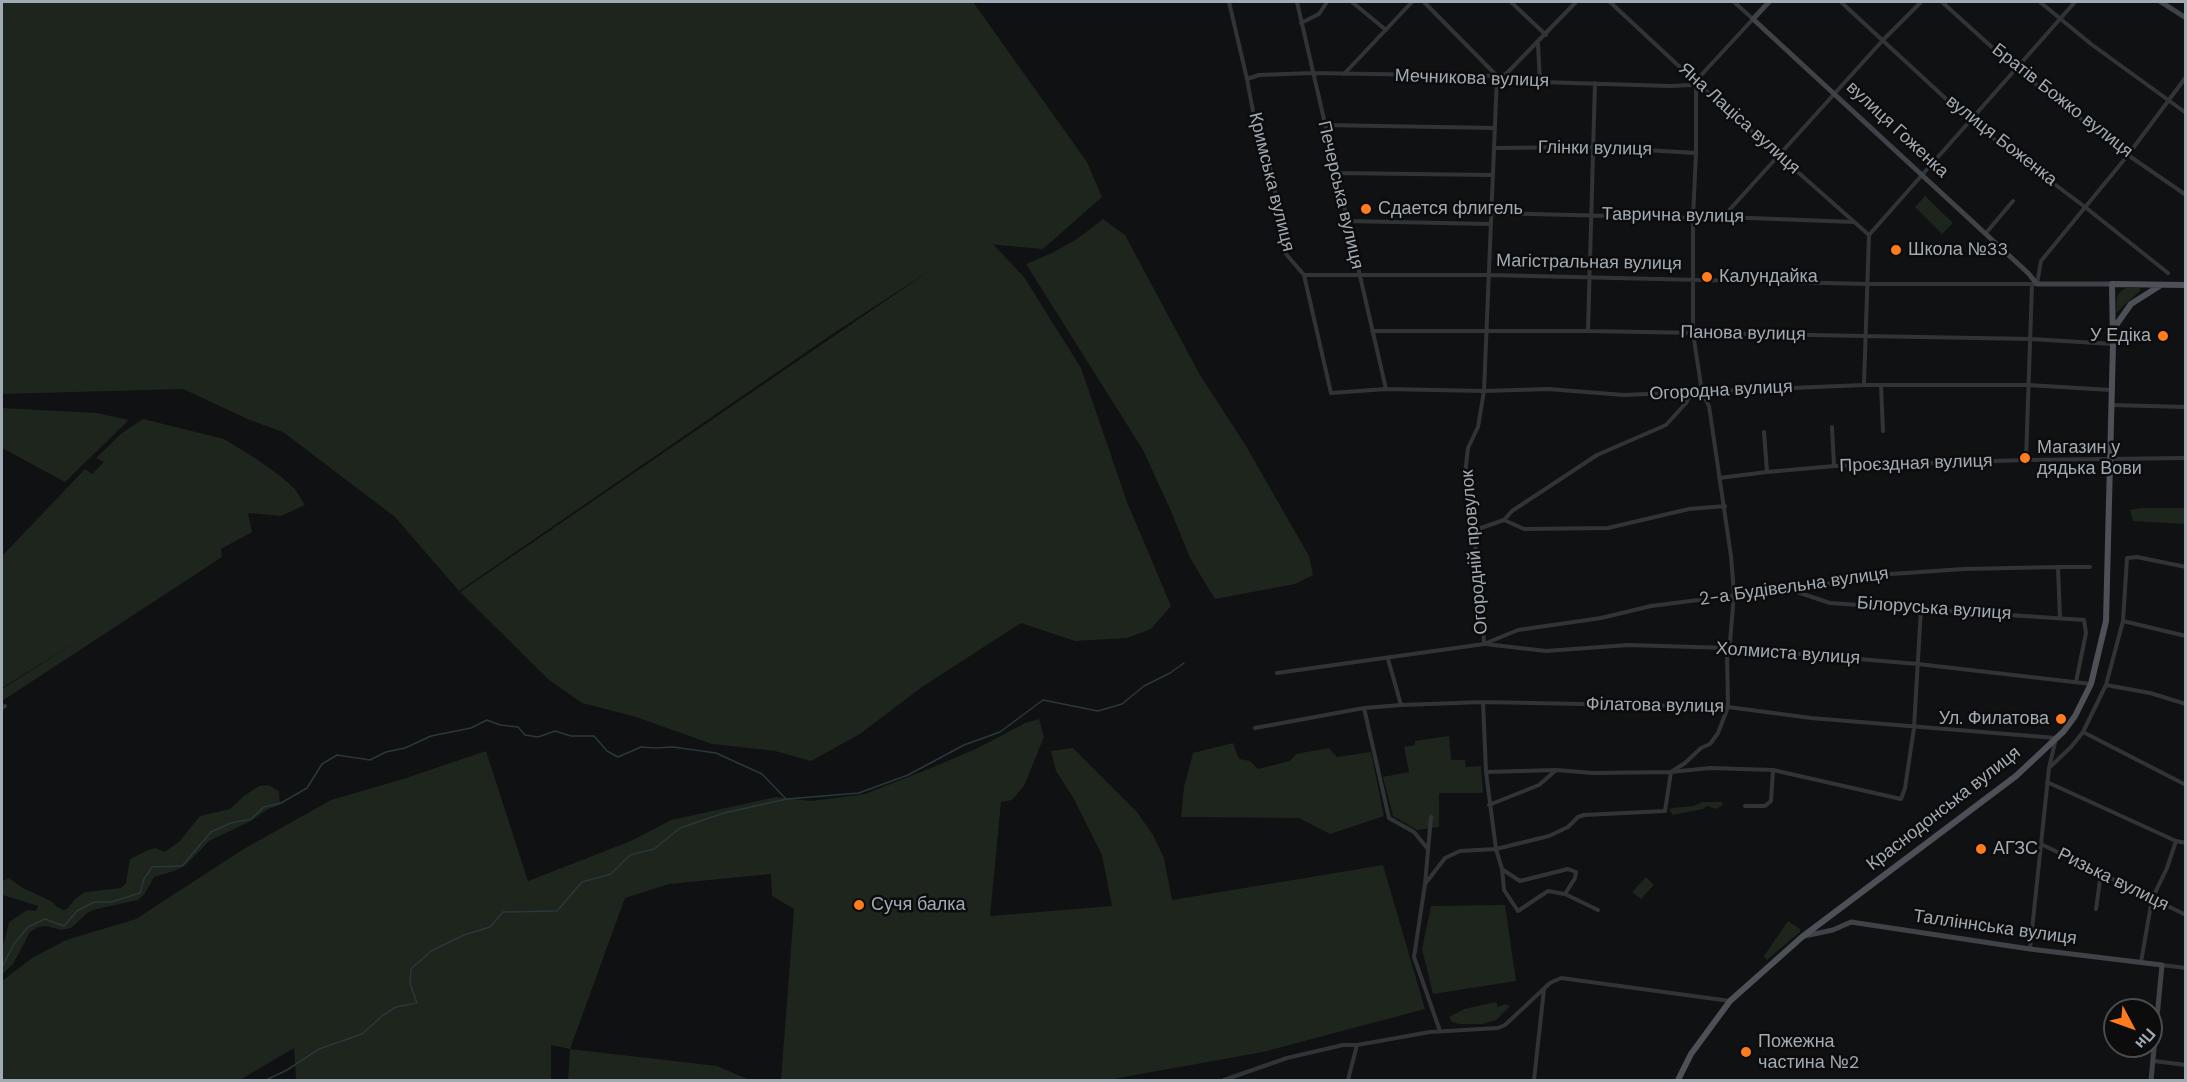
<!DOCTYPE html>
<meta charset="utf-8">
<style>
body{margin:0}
#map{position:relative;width:2187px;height:1082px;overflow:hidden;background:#101112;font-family:"DM Sans",sans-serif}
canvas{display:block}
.frame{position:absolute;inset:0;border:3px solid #a0abb4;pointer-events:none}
.north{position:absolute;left:2103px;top:998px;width:60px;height:60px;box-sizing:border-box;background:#0c0c0d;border:2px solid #474c50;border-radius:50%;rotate:131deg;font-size:16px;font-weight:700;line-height:24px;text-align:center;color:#a0abb4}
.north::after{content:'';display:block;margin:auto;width:21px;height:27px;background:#ff7b1c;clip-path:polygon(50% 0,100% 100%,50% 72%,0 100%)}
</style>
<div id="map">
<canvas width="2187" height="1082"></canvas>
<div class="frame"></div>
<div class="north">Пн</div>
</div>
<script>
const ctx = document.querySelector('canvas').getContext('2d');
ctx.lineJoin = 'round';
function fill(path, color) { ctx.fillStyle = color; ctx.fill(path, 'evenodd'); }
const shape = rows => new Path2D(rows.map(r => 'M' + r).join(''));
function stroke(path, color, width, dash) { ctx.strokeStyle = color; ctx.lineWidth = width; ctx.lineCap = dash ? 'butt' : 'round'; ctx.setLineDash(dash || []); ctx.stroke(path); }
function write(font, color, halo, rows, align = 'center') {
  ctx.font = font + ' "DM Sans",sans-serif'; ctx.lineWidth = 5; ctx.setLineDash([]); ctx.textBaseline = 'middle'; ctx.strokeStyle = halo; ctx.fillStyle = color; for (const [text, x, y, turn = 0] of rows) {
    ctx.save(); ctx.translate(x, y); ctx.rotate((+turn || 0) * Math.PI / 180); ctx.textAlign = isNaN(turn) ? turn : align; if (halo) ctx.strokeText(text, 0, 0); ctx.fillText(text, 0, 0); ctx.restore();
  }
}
const green = shape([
 [2,2,973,2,1087,162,1102,197,1043,249,987,244,994,245,1024,277,1081,368,1127,502,1171,606,1151,629,1127,638,1075,641,1021,623,922,687,860,734,811,761,775,751,712,744,633,716,582,703,549,680,460,592,932,269,834,333,459,591,395,517,283,432,250,420,183,389,2,394],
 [1925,196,1953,223,1942,234,1915,207],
 [1103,219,1125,235,1200,375,1246,446,1309,556,1313,575,1295,584,1215,599,1190,558,1171,511,1143,450,1026,264,1052,253,1077,239],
 [2126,288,2139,288,2141,290,2116,313,2117,296,2121,291],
 [2,408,97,413,129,420,65,482,2,448],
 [143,419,224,439,255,458,279,475,295,489,305,505,281,516,248,513,252,532,221,549,222,557,2,701,2,689,82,638,2,688,2,556,85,469,92,474,104,462,96,458,122,433],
 [2141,508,2185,508,2185,524,2133,521,2130,510],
 [1039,719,1044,737,1024,786,1012,800,1001,802,990,916,1112,906,1102,855,1074,799,1056,771,1051,751,1073,748,1137,812,1153,835,1164,858,1172,900,1383,865,1425,1009,1263,1052,1108,1080,781,1080,794,909,772,896,771,874,669,884,625,898,570,1049,717,1066,750,1080,568,1080,570,1049,551,1045,551,1080,294,1080,296,1079,294,1048,240,1080,2,1080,2,981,32,958,66,940,136,919,242,850,331,800,403,779,486,751,528,881,631,841,671,820,776,797,811,801,865,794,931,768,978,748,1025,723],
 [1449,736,1451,760,1465,760,1466,767,1481,766,1483,793,1439,793,1439,827,1417,830,1393,816,1383,777,1409,772,1404,747,1415,745,1415,741],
 [1233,743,1239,759,1250,761,1258,769,1290,761,1296,754,1329,748,1337,757,1371,752,1384,816,1330,834,1299,818,1181,817,1184,787,1193,753],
 [268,785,279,791,280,805,268,809,251,821,209,841,186,865,174,871,154,877,144,895,138,900,93,910,86,914,71,928,61,930,46,926,38,927,30,932,13,964,2,974,2,950,9,922,27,910,36,911,38,906,3,895,2,893,2,881,9,878,23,888,51,901,57,907,63,910,67,909,75,899,85,892,121,888,126,883,130,859,148,850,156,848,164,852,179,842,200,816,230,809,245,795,259,786],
 [1703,802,1722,802,1723,805,1716,809,1707,806,1703,809,1673,815,1669,810,1672,808,1693,806],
 [1646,877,1654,885,1641,899,1632,892],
 [1505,905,1516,981,1433,994,1422,949,1431,906],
 [1788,921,1800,929,1800,932,1767,960,1764,956],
 [1496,1002,1498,1007,1505,1004,1510,1006,1496,1020,1483,1024,1459,1024,1452,1022,1449,1017,1464,1009]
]);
const stream = shape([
 [2,967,14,944,28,927,45,919,64,926,77,911,94,902,111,902,140,893,144,879,152,867,182,866,211,832,231,823,251,819,264,807,281,803,307,788,322,764,337,755,370,760,386,752,405,748,431,736,471,728,487,720,500,725,518,727,525,735,538,737,555,731,571,736,594,736,607,751,618,757,641,747,656,748,673,747,716,753,762,774,786,799],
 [266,1080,287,1070,319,1049,362,1034,382,1016,396,1007,417,1003,410,983,411,969,431,951,464,935,490,927,503,912,557,911,582,882,611,874,630,855,654,849,680,828,724,813,787,799,859,793,908,775,964,745,1000,732,1043,700,1098,711,1122,704,1144,686,1170,673,1184,663]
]);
const street = shape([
 [1229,2,1247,79,1257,133,1272,174,1286,254,1304,275,1331,393,1386,389,1484,391,1548,389,1624,395,1864,385,2028,385,2111,390],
 [1297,2,1386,389],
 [1352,2,1386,30],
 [1424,2,1496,75],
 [1511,2,1546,35],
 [1610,2,1696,82,1869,235],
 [1841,2,1970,121,2085,207,2168,273],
 [1942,2,2016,69,2128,155,2186,195],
 [2040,2,2091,44,2186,113],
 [1301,23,1319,14,1327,2],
 [1538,44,1540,82],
 [1344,74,1412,2],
 [1247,79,1259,75,1312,73,1497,76,1540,82,1670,86,1692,85,1753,19,1734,2],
 [1324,125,1494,128],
 [1494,148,1594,147,1696,153],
 [1336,173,1492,175],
 [1491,213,1693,218,1723,217,1854,222],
 [1723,217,1883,40,1921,2],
 [1347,221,1490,224],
 [1986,233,2013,201],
 [1869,235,2075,2],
 [1304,275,1490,275,1868,284,2037,284,2041,261,2128,155,2186,77],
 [1372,331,1588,331,1866,336,2031,339,2113,344],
 [1588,331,1595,83],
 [1864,384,1869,235],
 [1881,385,1883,431],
 [2111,405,2186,407],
 [1832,427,1834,466],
 [1764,432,1767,472],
 [2026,460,2032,284],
 [1719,478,1767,472,1834,466,2026,460,2186,458],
 [1504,520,1524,529,1608,528,1689,509,1725,506],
 [1475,530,1504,520,1512,511,1597,455,1666,425,1686,403,1691,393],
 [2058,567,2090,567],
 [1788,589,1830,603,2084,620,2086,633,2076,682],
 [2123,621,2186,636],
 [1484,644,1482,602,1477,595,1475,530,1465,474,1468,448,1478,427,1484,391,1497,76,1506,74,1576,2],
 [1485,644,1546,651,1628,645,1728,648,1918,664,2091,684],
 [1388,659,1401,705],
 [1277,673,1484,644,1518,630,1601,618,1651,606,1833,583,1842,577,1906,573,1964,569,2058,567,2060,618],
 [2106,685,2150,693,2186,704],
 [1483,702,1486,772,1496,849,1549,836,1568,827,1578,817,1584,815,1665,811,1671,772,1685,763,1701,748,1710,744,1718,733,1728,707,1727,652,1730,642,1734,594,1731,556,1709,406,1702,392,1693,333,1693,218,1696,153,1696,82],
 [2,708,5,706],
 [1364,708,1389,818,1414,832,1427,848],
 [1255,728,1364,708,1401,705,1483,702,1728,707,1811,718,2056,738,2049,768],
 [2083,732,2186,785],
 [1486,772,1556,770,1593,773,1671,772,1710,768,1773,770,1901,799,1905,788,1914,728,1921,608],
 [2047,782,2176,841,2186,843],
 [1489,805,1539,785,1555,771],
 [1745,806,1765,806,1771,801,1773,770],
 [1431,817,1425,884,1414,957,1440,1031],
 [2041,844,2186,915],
 [1503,870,1520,881,1568,869,1576,872,1575,878,1565,894],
 [1425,884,1445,858,1460,851,1496,849,1502,869,1504,890,1518,911,1548,891,1565,894,1598,910],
 [2096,909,2101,873],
 [2030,949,2049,768,2071,747,2083,732,2106,685,2123,621,2127,558,2137,557,2186,567],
 [2141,962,2152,899,2167,868,2176,841],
 [2162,965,2186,968],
 [2154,1061,2186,1065],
 [1224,1080,1287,1058,1343,1045,1357,1045,1430,1032,1498,1028,1505,1025,1550,983,1561,978,1730,1001],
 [1348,1080,1357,1045],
 [1534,1080,1544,989]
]);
const secondary = shape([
 [1769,2,1753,19,2028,273,2037,284,2112,284],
 [2161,2,2186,18],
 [1804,936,1833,930,1851,922,2030,949,2162,965,2151,1080]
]);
const primary = shape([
 [2114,328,2131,304,2161,285],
 [1678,1080,1691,1054,1730,1001,1802,937,2016,776,2064,731,2075,716,2091,684,2106,621,2113,344,2112,284,2186,285]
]);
const markers = [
 [1366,209,6,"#ff7b1c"],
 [1896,250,6,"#ff7b1c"],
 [1707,277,6,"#ff7b1c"],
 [2163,336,6,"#ff7b1c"],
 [2025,458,6,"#ff7b1c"],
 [2061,719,6,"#ff7b1c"],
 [1981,849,6,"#ff7b1c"],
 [859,905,6,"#ff7b1c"],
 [1746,1052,6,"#ff7b1c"]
];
const streetNames = [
 ["Мечникова вулиця",1472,79,2],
 ["Братів Божко вулиця",2062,101,38],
 ["Яна Лаціса вулиця",1739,119,42],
 ["вулиця Гоженка",1897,130,43],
 ["вулиця Боженка",2001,141,38],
 ["Глінки вулиця",1595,149,1],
 ["Кримська вулиця",1271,182,76],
 ["Печерська вулиця",1340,195,77],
 ["Таврична вулиця",1673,216,1],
 ["Магістральная вулиця",1589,263,1],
 ["Панова вулиця",1743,334,1],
 ["Огородна вулиця",1721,391,-3],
 ["Проєздная вулиця",1916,464,-2],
 ["Огородній провулок",1475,552,-95],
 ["2-а Будівельна вулиця",1794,587,-8],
 ["Білоруська вулиця",1934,609,4],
 ["Холмиста вулиця",1788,654,4],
 ["Філатова вулиця",1655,706,1],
 ["Краснодонська вулиця",1944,809,-38],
 ["Ризька вулиця",2113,880,26],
 ["Талліннська вулиця",1995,928,8]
];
const poiNames = [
 ["Сдается флигель",1378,209],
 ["Школа №33",1908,250],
 ["Калундайка",1719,277],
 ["У Едіка",2151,336,"right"],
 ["Магазин у",2037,448],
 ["дядька Вови",2037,469],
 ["Ул. Филатова",2049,719,"right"],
 ["АГЗС",1993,849],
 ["Сучя балка",871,905],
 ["Пожежна",1758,1042],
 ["частина №2",1758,1063]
];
fill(green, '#1d251d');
stroke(stream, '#29383b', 1.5);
stroke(street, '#313437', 4);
stroke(secondary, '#3f4348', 5);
stroke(primary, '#4d5157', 6);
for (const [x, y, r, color] of markers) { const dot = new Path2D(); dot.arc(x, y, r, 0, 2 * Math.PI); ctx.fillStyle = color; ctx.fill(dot); stroke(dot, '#0c0c0d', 2); }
write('18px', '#a0abb4', '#0c0c0d', streetNames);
write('18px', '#a0abb4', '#0c0c0d', poiNames, 'left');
</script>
